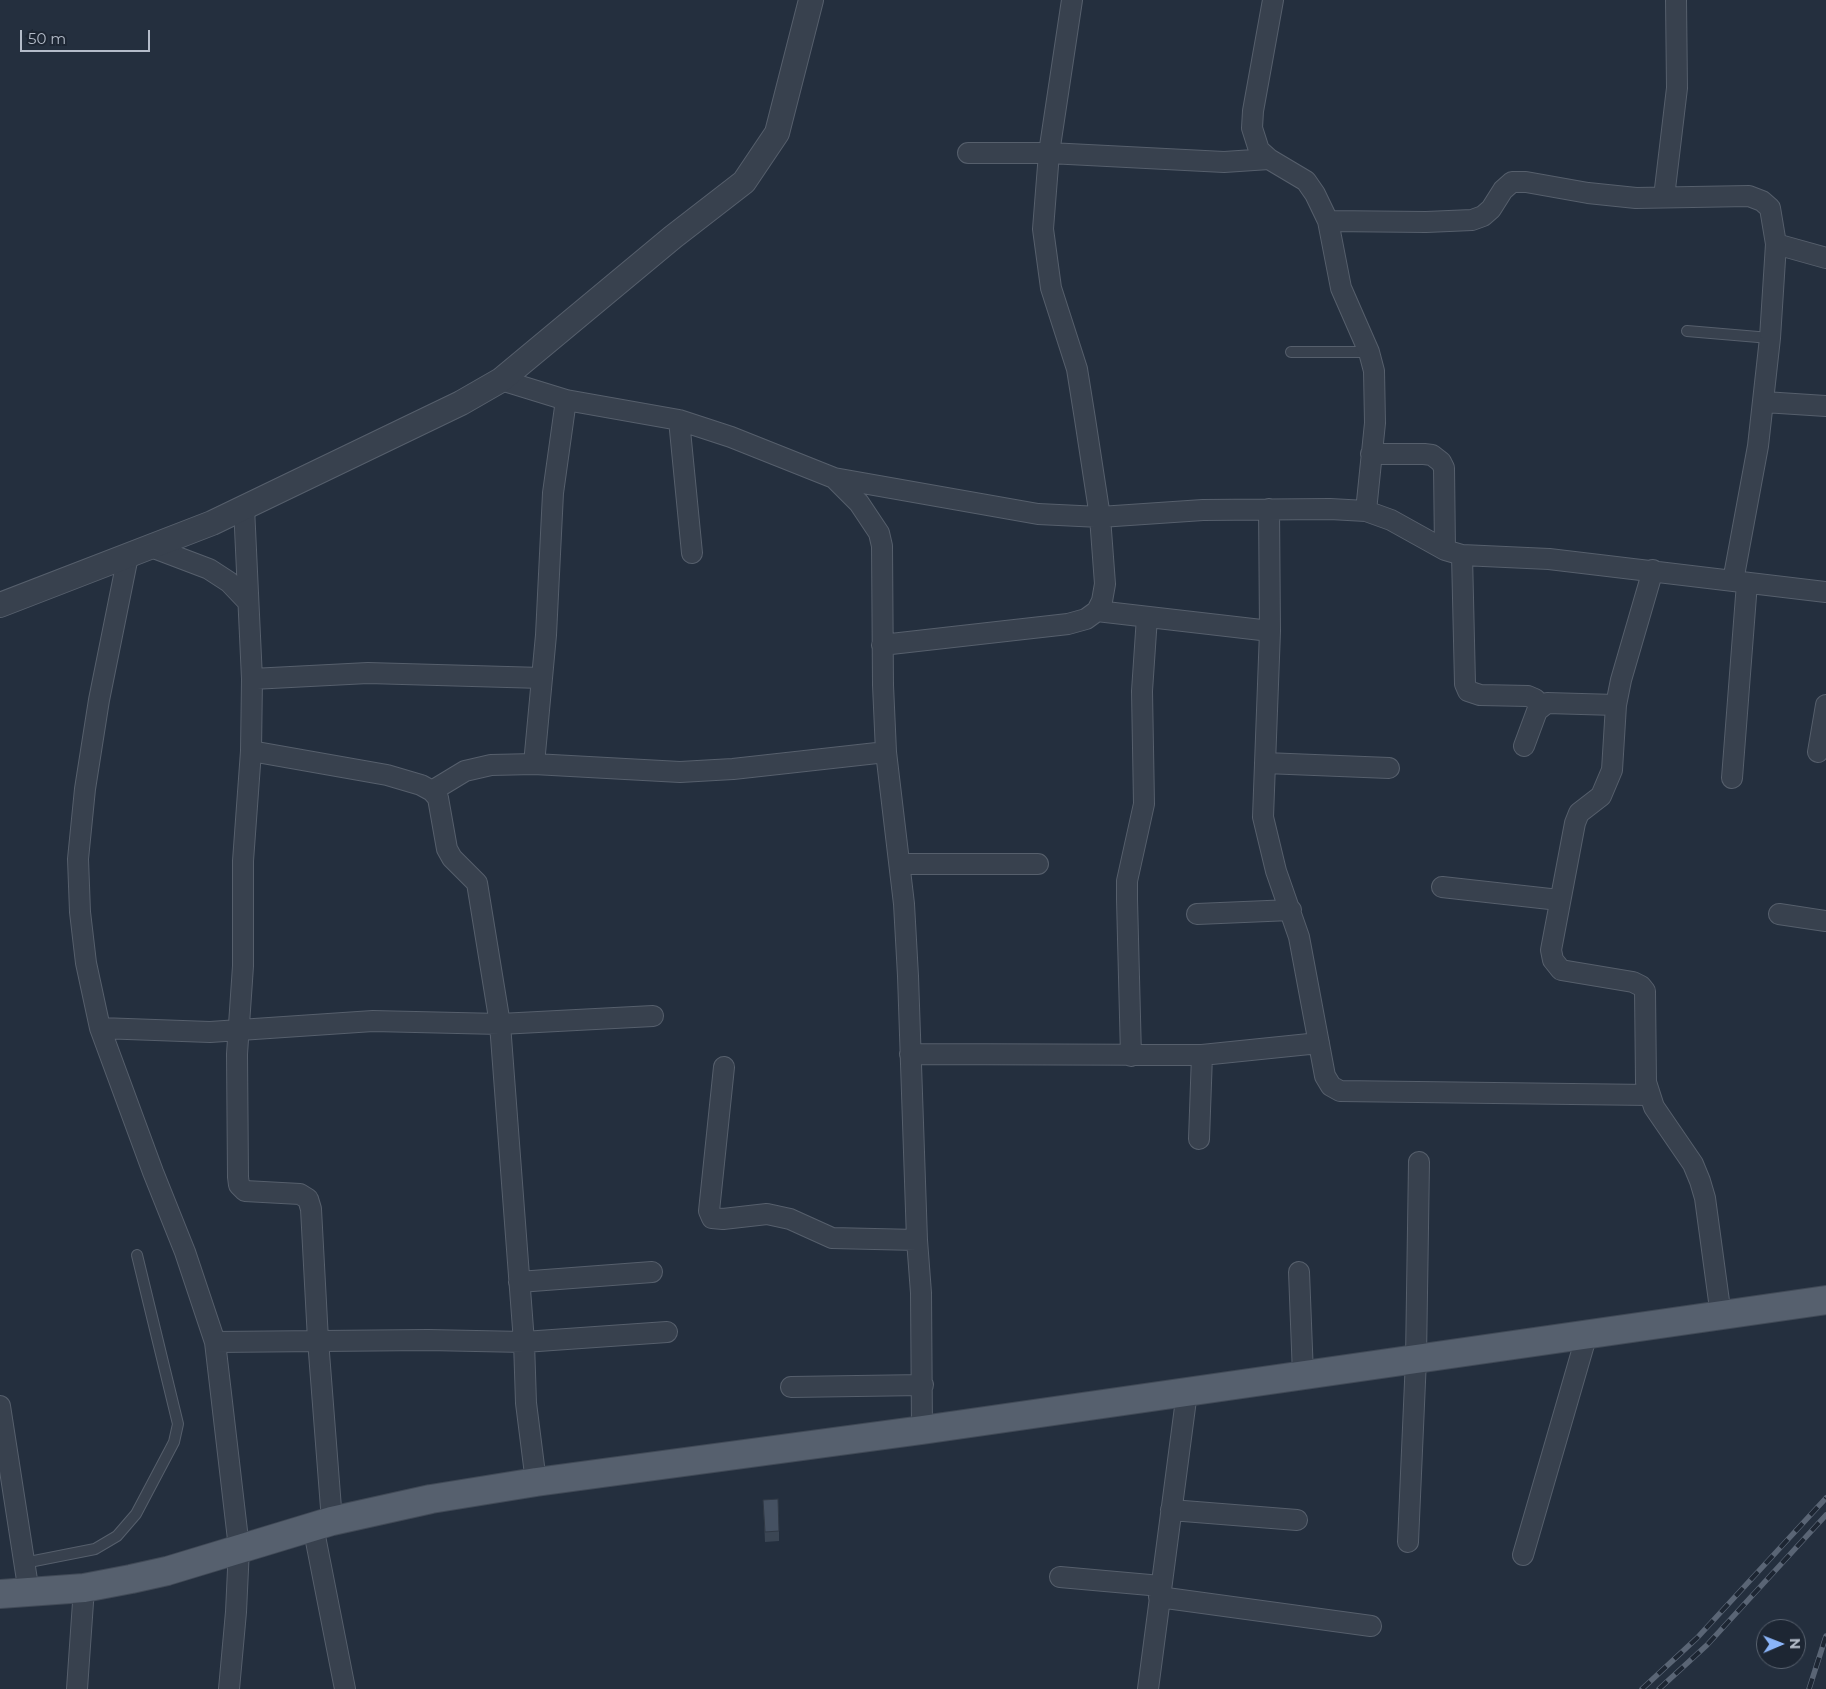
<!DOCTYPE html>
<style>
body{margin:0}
#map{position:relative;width:1826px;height:1689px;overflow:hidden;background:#242f3e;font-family:Montserrat,sans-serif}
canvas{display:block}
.north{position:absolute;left:1756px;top:1619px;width:50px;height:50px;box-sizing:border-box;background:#1d2633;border:1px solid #59626f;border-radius:50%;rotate:89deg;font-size:14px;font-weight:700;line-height:20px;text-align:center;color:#b4bcc9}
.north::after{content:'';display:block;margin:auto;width:18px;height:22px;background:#8ab4f8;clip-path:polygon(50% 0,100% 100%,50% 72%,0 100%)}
.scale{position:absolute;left:20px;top:30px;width:130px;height:22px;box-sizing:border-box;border:2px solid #b4bcc9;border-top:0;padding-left:6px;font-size:15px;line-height:18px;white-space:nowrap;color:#b4bcc9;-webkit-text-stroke:4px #1d2633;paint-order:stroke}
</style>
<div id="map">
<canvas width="1826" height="1689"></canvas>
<div class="north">N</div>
<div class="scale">50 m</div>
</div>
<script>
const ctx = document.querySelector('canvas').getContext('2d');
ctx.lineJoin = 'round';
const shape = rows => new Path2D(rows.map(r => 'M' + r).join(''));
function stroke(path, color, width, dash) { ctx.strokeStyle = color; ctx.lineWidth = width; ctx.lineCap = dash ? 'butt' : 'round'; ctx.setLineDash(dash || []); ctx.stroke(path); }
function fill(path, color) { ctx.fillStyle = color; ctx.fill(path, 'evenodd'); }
const service = shape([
 [1687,331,1770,338],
 [1291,352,1369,352],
 [24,1563,95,1549,117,1536,136,1514,174,1442,178,1424,137,1255]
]);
const minor = shape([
 [1273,0,1253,111,1252,128,1259,150,1269,159,1306,181,1315,194,1328,221,1341,288,1369,352,1374,371,1375,423,1366,511],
 [968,153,1049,153,1224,162,1269,159],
 [1664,197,1677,88,1676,0],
 [1328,221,1426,222,1472,220,1483,216,1491,209,1503,190,1512,182,1526,182,1588,193,1636,198,1749,196,1762,201,1770,208,1776,244,1770,338,1758,446,1733,581],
 [1776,244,1826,258],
 [501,380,566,400,679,420,731,437,834,478,859,503,879,533,882,546,883,685,886,752,904,904,908,976,917,1240,921,1293,922,1430],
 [1764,402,1826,406],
 [679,420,692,553],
 [1371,454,1424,454,1432,455,1441,462,1444,468,1445,550],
 [834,478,1038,514,1100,517,1203,510,1330,509,1366,511,1391,520,1445,550,1462,555,1549,559,1826,592],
 [244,507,252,679,251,751,243,861,243,966,237,1054,238,1177,239,1185,245,1191,300,1194,308,1199,311,1209,318,1340,332,1521],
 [1269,509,1270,631,1263,817,1276,871,1299,937,1325,1076,1331,1086,1340,1091,1649,1095],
 [151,547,209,569,229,582,248,602],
 [1462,555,1465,684,1468,691,1480,695,1528,696,1535,699,1541,706],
 [128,556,99,700,85,789,78,859,80,912,86,963,100,1028,153,1172,185,1252,215,1342,239,1548,236,1612,229,1689],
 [1653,570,1621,680,1616,705,1612,770,1601,796,1579,813,1575,823,1551,950,1553,960,1561,970,1633,982,1641,986,1645,991,1646,1082,1654,1107,1693,1164,1700,1181,1705,1198,1721,1316],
 [1097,611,1270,631],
 [882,645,1068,624,1086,619,1097,611,1102,601,1105,584,1100,517,1085,419,1077,369,1051,288,1043,229,1049,153,1072,0],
 [252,679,368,673,542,678],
 [1524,746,1537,711,1547,703,1616,705],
 [251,751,387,775,421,785,432,791,438,798,447,849,452,858,477,883,500,1024,524,1342,526,1403,536,1482],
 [1818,752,1826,705],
 [1265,763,1389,768],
 [534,764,546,635,553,493,566,400],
 [1732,778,1747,583],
 [432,791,465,771,491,765,534,764,680,772,733,769,886,752],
 [900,864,1038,864],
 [1442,887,1559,900],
 [1197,914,1291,910],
 [1779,914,1826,921],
 [100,1028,210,1032,373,1021,500,1024,653,1016],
 [910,1054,1202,1055,1199,1139],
 [1202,1055,1319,1043],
 [1131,1056,1127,899,1127,881,1144,804,1142,691,1147,617],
 [724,1067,709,1211,712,1218,723,1219,767,1214,790,1219,832,1238,917,1240],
 [1299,1272,1303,1375],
 [519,1282,652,1272],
 [215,1342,428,1340,524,1342,667,1332],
 [791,1387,923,1385],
 [0,1406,29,1593],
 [1171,1510,1297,1520],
 [313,1526,345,1689],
 [1408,1542,1416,1359,1419,1162],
 [1523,1555,1587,1334],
 [1060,1577,1161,1586],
 [1159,1597,1371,1626],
 [77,1689,84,1588],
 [1148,1689,1187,1392]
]);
const tertiary = shape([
 [0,605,212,523,461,403,501,380,673,237,744,182,777,133,811,0]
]);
const primary = shape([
 [0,1594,84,1588,131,1579,167,1571,332,1521,431,1499,536,1482,922,1430,1826,1300]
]);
const rail = shape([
 [1642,1689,1697,1638,1826,1498],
 [1659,1689,1707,1645,1826,1515],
 [1809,1689,1826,1636]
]);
const wall = shape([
 [763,1500,779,1531,779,1541,765,1542]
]);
const building = shape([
 [778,1499,779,1531,765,1532,763,1500,778,1499]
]);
stroke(service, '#565f6c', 12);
stroke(minor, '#565f6c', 22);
stroke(tertiary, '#565f6c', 26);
stroke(primary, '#414a57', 30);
stroke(service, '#38414e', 10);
stroke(minor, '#38414e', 20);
stroke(tertiary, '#38414e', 24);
stroke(primary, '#56606e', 28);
stroke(rail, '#5a6575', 5.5);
stroke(rail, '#1d2633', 4, [11]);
fill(wall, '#3b4654');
fill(building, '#455162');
stroke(building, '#303945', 1);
</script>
